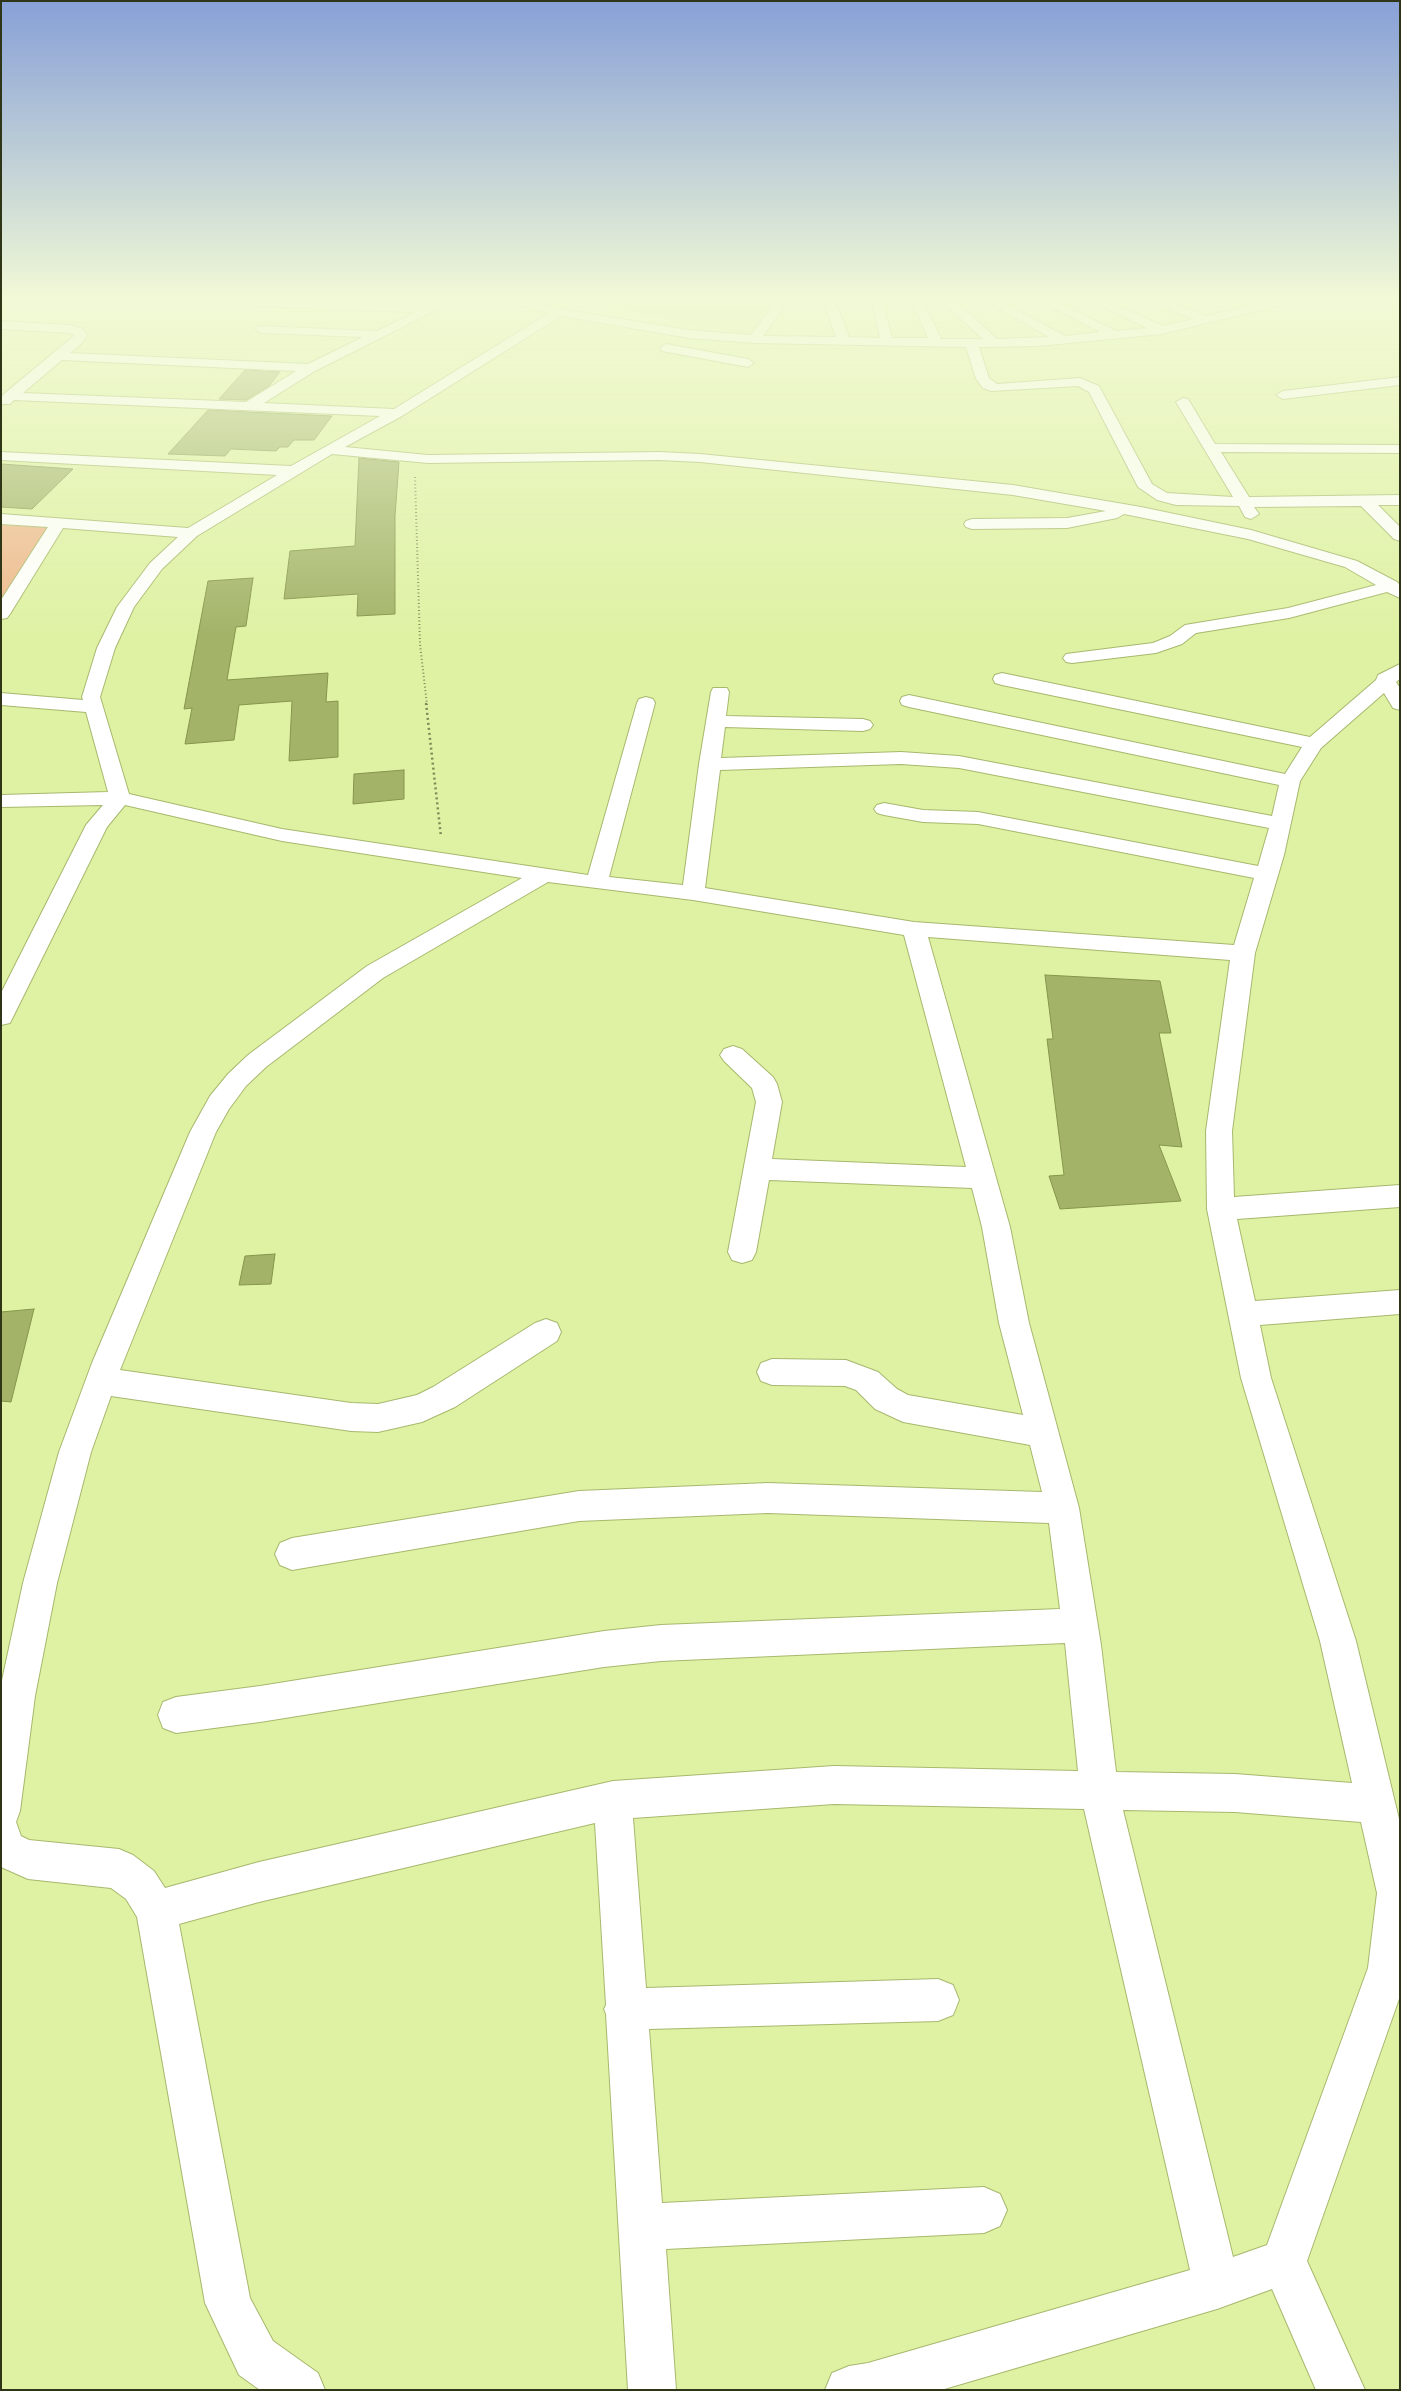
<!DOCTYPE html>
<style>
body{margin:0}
#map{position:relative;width:1401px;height:2391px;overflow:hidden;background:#dff2a4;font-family:Signika,sans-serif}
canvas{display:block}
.frame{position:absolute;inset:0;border:2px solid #2f3617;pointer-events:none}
</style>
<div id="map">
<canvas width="1401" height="2391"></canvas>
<div class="frame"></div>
</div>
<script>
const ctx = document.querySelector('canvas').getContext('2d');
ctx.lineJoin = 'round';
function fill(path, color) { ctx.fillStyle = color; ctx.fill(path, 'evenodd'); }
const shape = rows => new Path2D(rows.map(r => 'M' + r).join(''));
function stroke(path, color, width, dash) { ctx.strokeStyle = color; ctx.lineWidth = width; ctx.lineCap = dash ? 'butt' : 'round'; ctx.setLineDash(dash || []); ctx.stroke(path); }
const built = shape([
 [572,299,784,299,747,335]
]);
const green = shape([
 [1,525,50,527,1,600]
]);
const building = shape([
 [245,370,280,372,269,386,246,400,219,399,245,370],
 [208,410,248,412,332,416,314,440,294,440,288,447,280,447,276,451,231,449,225,456,168,454,208,410],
 [359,458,399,462,395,516,395,614,357,616,358,594,284,599,290,551,355,546,359,458],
 [1,464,73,469,32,509,1,507,1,464],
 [253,578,246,626,236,627,227,680,328,673,326,702,338,701,338,757,289,761,292,701,239,705,234,740,185,744,192,708,184,709,208,581,253,578],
 [404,770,404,799,353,804,354,774,404,770],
 [1045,975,1160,981,1171,1033,1159,1033,1182,1147,1159,1145,1181,1201,1060,1209,1049,1176,1064,1175,1047,1039,1053,1039,1045,975],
 [275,1254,271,1284,239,1285,245,1256,275,1254],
 [34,1309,11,1402,1,1401,1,1312,34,1309]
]);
const pathFar1 = shape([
 [415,477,420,644,427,705]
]);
const path = shape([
 [426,703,441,837]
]);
const minor = shape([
 [254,299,429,305,443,299,458,299,315,371,264,403,394,409,549,313,509,302,507,299,526,299,560,309,689,330,751,335,774,304,778,303,784,307,763,336,836,337,825,306,831,302,837,306,849,337,880,338,872,301,874,299,882,299,892,338,928,338,913,304,919,300,925,304,941,339,983,339,948,307,946,304,948,301,956,301,997,339,1049,337,982,299,997,299,1065,336,1100,332,1036,299,1051,299,1116,331,1147,328,1087,299,1103,299,1163,326,1193,319,1150,302,1148,299,1164,299,1206,316,1276,299,1296,299,1294,302,1162,334,1038,346,979,347,989,378,997,384,1080,378,1099,386,1152,484,1167,493,1233,497,1176,402,1183,398,1188,399,1215,444,1400,445,1400,453,1221,452,1249,497,1400,495,1400,505,1378,505,1400,527,1400,541,1394,539,1361,506,1254,507,1259,514,1251,519,1245,517,1239,506,1176,505,1157,500,1138,487,1089,392,1078,386,991,391,983,388,976,379,966,347,754,343,689,338,561,316,402,416,345,447,428,455,659,452,700,454,1013,485,1141,507,1251,530,1357,561,1397,582,1400,585,1400,598,1387,592,1289,618,1196,633,1182,644,1156,653,1072,663,1066,662,1063,658,1066,654,1153,643,1170,636,1185,625,1288,608,1376,585,1345,567,1248,539,1124,514,1117,518,1067,528,972,529,966,527,964,524,966,521,972,519,1067,518,1106,511,1013,495,700,462,659,460,428,463,332,454,197,536,162,569,134,607,115,648,100,697,129,794,282,829,588,875,637,703,639,699,646,697,653,699,655,703,609,877,683,885,699,764,711,692,713,688,727,688,729,692,726,716,863,719,870,721,873,725,870,729,863,731,725,727,721,758,901,752,959,756,1272,816,1279,785,909,707,902,705,900,701,902,697,909,695,1285,774,1302,747,1002,685,995,683,993,679,995,675,1002,673,1310,737,1376,680,1378,675,1400,664,1400,679,1396,682,1400,688,1400,710,1393,708,1384,693,1321,748,1300,781,1284,855,1255,953,1232,1131,1234,1197,1400,1185,1400,1207,1237,1219,1255,1301,1400,1290,1400,1314,1260,1325,1271,1378,1356,1641,1400,1823,1400,1996,1307,2261,1365,2390,1316,2390,1272,2289,1217,2309,941,2390,825,2390,832,2373,849,2366,868,2363,1190,2270,1084,1809,834,1804,633,1818,646,1988,938,1979,953,1985,959,2000,953,2015,938,2021,649,2029,662,2203,984,2187,1000,2194,1007,2210,1000,2226,984,2233,666,2249,676,2390,628,2390,606,2014,604,2009,606,2005,595,1823,259,1902,179,1924,250,2298,273,2341,318,2373,325,2390,260,2390,239,2375,205,2303,137,1917,126,1899,111,1888,28,1879,1,1867,1,1685,23,1583,59,1452,92,1363,190,1132,210,1096,228,1074,248,1055,367,966,522,878,282,841,125,805,107,827,13,1017,10,1023,1,1025,1,993,86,825,103,805,1,807,1,795,108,792,86,712,1,705,1,693,83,700,82,697,97,648,117,607,150,563,178,537,63,528,10,614,7,618,1,619,1,600,48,527,1,524,1,514,188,528,277,475,1,460,1,452,291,466,380,416,14,400,10,404,1,404,1,397,5,393,75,335,69,333,1,329,1,321,71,325,83,329,87,335,82,343,70,353,308,364,363,337,262,333,258,332,256,329,258,326,377,331,416,312,259,306,255,305,254,299],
 [62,360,296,371,246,402,23,393,62,360],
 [901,764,959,768,1269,828,1258,866,978,812,923,810,884,803,877,805,874,809,877,813,884,815,923,822,978,824,1254,878,1234,945,914,922,705,888,720,770,901,764],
 [548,882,693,900,904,935,966,1167,772,1159,782,1102,777,1084,773,1077,742,1049,733,1046,724,1049,720,1055,724,1061,752,1088,756,1102,728,1252,732,1260,742,1263,752,1260,756,1252,769,1180,972,1188,982,1227,999,1323,1023,1415,908,1395,897,1389,878,1372,846,1360,772,1359,761,1363,757,1372,761,1381,772,1385,845,1386,856,1390,875,1409,903,1422,1030,1445,1042,1492,768,1483,579,1491,292,1538,280,1543,275,1554,280,1565,292,1570,579,1521,768,1513,1049,1523,1060,1609,661,1625,604,1631,260,1686,176,1697,163,1702,158,1715,163,1728,176,1733,260,1722,604,1667,661,1661,1065,1643,1078,1771,834,1766,613,1781,259,1862,165,1888,154,1871,133,1855,119,1849,29,1840,21,1836,16,1822,20,1811,35,1696,57,1583,91,1452,111,1396,351,1431,378,1432,422,1422,455,1407,557,1341,561,1332,557,1323,546,1319,535,1323,433,1387,417,1395,378,1404,351,1403,120,1370,216,1132,229,1109,246,1086,266,1067,383,978,548,882],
 [928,937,1230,960,1206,1131,1207,1209,1241,1378,1320,1641,1352,1783,1235,1774,1116,1772,1101,1645,1079,1508,1029,1323,1010,1227,928,937],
 [1123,1810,1235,1812,1361,1822,1377,1893,1368,1968,1267,2245,1233,2257,1123,1810],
 [666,344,748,359,754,363,748,367,662,351,660,348,666,344],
 [1400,377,1400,385,1283,399,1276,395,1283,391,1400,377]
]);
fill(built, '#d4e893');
fill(green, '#efb98f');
fill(building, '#a3b469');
stroke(building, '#85954b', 1);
stroke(minor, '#a7b86d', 2);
stroke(pathFar1, '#7e8b57', 2, [1, 2.5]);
stroke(path, '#7e8b57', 2.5, [2, 3]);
fill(minor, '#fff');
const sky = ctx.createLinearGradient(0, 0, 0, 634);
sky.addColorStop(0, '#87a0d7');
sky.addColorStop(0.47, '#f1f9d6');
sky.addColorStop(1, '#f1f9d600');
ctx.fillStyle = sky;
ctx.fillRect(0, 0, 1401, 634);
</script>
